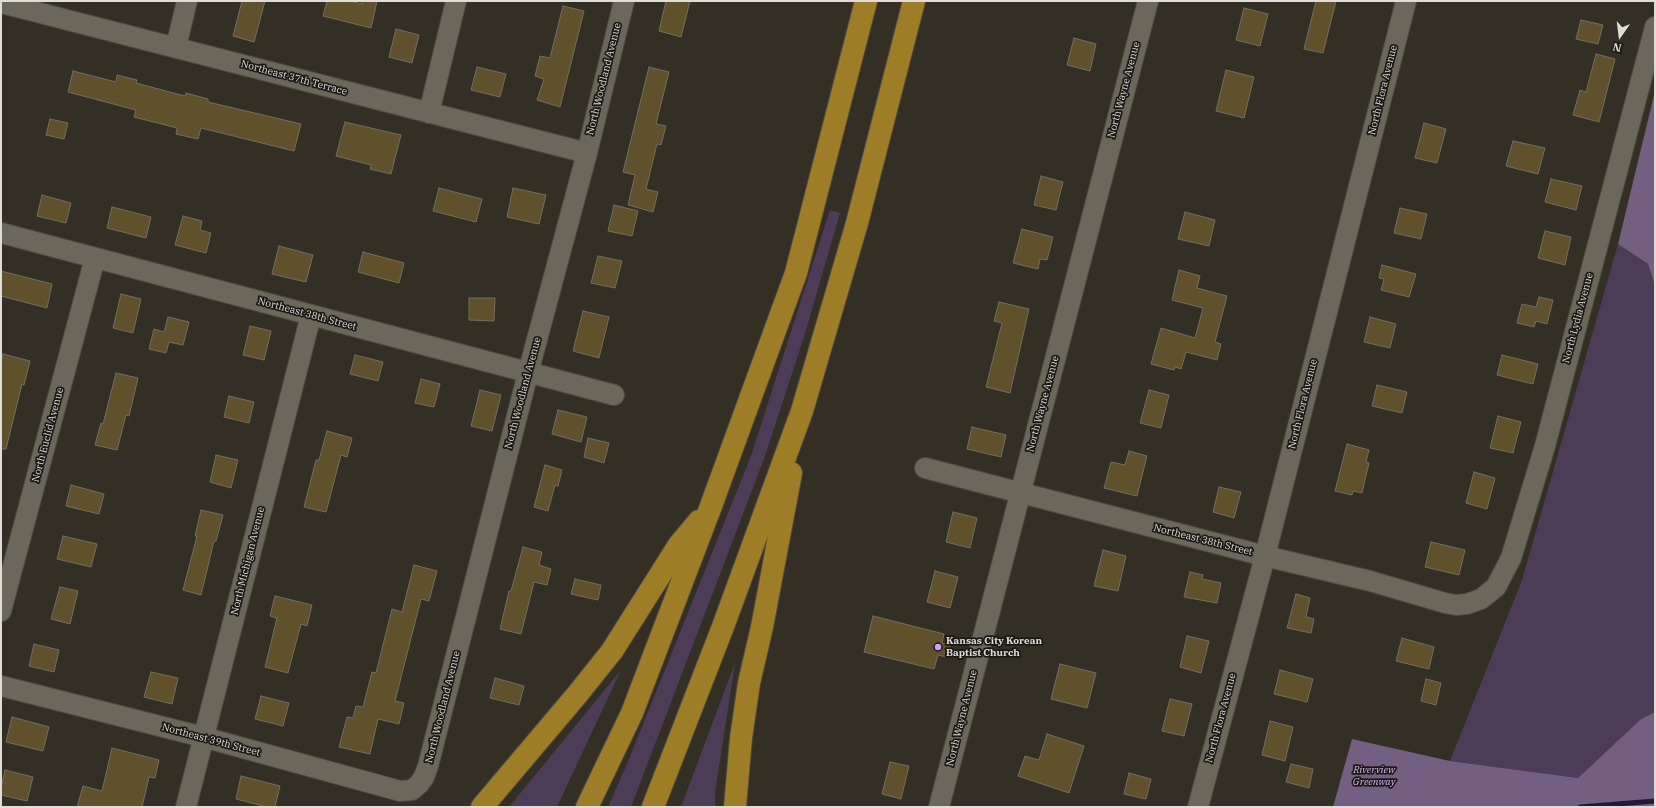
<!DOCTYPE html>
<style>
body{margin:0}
#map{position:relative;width:1656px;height:808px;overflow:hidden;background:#342f25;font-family:"IBM Plex Serif",serif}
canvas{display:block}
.frame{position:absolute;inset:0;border:2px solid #e0ddd7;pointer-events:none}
.north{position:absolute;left:1600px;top:16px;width:40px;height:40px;-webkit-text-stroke:3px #1a1813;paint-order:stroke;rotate:194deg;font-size:11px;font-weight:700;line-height:16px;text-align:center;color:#e0ddd7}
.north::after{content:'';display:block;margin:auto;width:14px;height:18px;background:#e0ddd7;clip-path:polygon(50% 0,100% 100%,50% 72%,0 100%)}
</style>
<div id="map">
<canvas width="1656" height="808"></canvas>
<div class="frame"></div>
<div class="north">N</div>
</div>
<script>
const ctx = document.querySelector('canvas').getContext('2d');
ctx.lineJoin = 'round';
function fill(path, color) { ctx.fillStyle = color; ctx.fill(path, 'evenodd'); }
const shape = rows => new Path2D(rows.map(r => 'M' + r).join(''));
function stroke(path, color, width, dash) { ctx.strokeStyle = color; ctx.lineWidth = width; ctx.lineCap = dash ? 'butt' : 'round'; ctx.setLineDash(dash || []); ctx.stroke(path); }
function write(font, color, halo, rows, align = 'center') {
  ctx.font = font + ' "IBM Plex Serif",serif'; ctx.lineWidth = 3.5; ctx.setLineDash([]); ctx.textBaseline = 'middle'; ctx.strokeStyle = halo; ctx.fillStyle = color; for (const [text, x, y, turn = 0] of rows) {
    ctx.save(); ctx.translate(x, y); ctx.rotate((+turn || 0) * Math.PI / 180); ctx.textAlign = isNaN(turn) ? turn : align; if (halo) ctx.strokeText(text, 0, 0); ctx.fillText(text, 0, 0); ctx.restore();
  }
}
const green = shape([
 [830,210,840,213,804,337,764,459,631,807,608,807,629,759,751,456],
 [1618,244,1648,264,1655,286,1655,712,1641,719,1578,778,1450,761,1522,580],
 [735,663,715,793,715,807,681,807],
 [621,670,557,807,509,807]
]);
const forest = shape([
 [1655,91,1655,286,1648,264,1618,244],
 [1655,712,1655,807,1333,807,1352,739,1450,761,1578,778,1641,719]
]);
const stream = shape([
 [1580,807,1655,801]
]);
const building = shape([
 [242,1,265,1,254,42,233,36,242,1],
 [327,1,350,1,362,4,362,1,377,1,371,28,323,16,327,1],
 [666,1,690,1,681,37,659,31,666,1],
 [1316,1,1336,1,1323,53,1304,49,1316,1],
 [563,6,584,11,560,107,537,100,544,79,535,76,540,56,550,58,563,6],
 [1244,8,1268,14,1260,46,1236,40,1244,8],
 [1581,20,1603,25,1598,44,1576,39,1581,20],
 [396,29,419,35,412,63,389,57,396,29],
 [1074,38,1096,44,1090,71,1067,65,1074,38],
 [1596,54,1615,59,1599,122,1573,115,1580,90,1586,92,1596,54],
 [477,67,506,74,500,97,471,90,477,67],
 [649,67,669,72,656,124,666,126,661,145,657,144,646,189,658,192,653,212,628,205,635,175,623,172,649,67],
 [1226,70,1254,77,1244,118,1216,111,1226,70],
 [73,71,116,82,117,75,137,80,136,83,185,96,186,93,208,99,208,102,301,124,294,151,201,128,198,139,176,134,177,128,134,117,136,110,68,92,73,71],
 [50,119,68,123,64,139,46,135,50,119],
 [345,122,401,135,391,174,370,169,371,165,336,156,345,122],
 [1424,123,1446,129,1437,163,1415,158,1424,123],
 [1513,141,1545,148,1538,174,1506,166,1513,141],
 [1041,176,1063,182,1056,210,1034,205,1041,176],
 [1551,179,1582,186,1576,210,1545,202,1551,179],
 [439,188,482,199,476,222,433,211,439,188],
 [513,188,546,195,539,224,507,217,513,188],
 [42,195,71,203,66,223,37,216,42,195],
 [614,205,638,211,632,236,608,231,614,205],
 [112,207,151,217,146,238,107,228,112,207],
 [1400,208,1427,214,1421,239,1394,233,1400,208],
 [1185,212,1215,220,1209,246,1178,239,1185,212],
 [183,216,202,221,200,230,211,233,206,253,175,245,183,216],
 [1022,229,1053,237,1047,260,1040,259,1038,269,1013,263,1022,229],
 [1545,231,1571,237,1565,265,1538,258,1545,231],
 [279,246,313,255,306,282,272,274,279,246],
 [363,252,404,263,399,283,358,272,363,252],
 [598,256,622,261,615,288,591,283,598,256],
 [1382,265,1416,274,1409,297,1381,290,1384,279,1379,278,1382,265],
 [1179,270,1200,276,1197,288,1227,296,1215,342,1221,344,1217,360,1186,352,1181,369,1175,367,1174,370,1151,364,1161,328,1195,338,1203,308,1172,300,1179,270],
 [1,271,52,284,47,308,1,296,1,271],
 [121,294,141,299,133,333,113,328,121,294],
 [1539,297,1553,300,1547,324,1536,321,1534,327,1517,323,1522,304,1536,307,1539,297],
 [469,298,495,298,494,321,469,320,469,298],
 [999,302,1029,309,1010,393,986,387,1002,323,994,321,999,302],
 [583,311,609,317,599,358,573,351,583,311],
 [168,317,189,322,183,345,169,342,166,353,149,349,154,329,164,332,168,317],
 [1370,317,1396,324,1390,348,1364,342,1370,317],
 [250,326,271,331,264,360,243,355,250,326],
 [3,354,30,361,24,385,22,384,6,449,1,449,1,364,3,354],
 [355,355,383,362,378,381,350,374,355,355],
 [1502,355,1538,364,1533,384,1497,375,1502,355],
 [116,373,138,378,129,416,126,415,117,450,95,445,101,423,103,424,116,373],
 [421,379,440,384,434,407,415,403,421,379],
 [1377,385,1407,392,1402,413,1372,406,1377,385],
 [480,390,501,395,492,431,471,426,480,390],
 [1149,390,1169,395,1161,428,1140,423,1149,390],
 [229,396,254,402,249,423,224,417,229,396],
 [558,410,587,417,581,442,552,434,558,410],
 [1498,416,1521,422,1513,453,1490,448,1498,416],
 [972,427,1006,435,1001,457,967,449,972,427],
 [327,431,352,438,347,457,341,455,326,512,304,507,316,460,319,460,327,431],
 [588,438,609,443,604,463,584,457,588,438],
 [1347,444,1369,450,1366,462,1369,463,1362,493,1353,491,1352,495,1335,491,1347,444],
 [1129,451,1147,456,1137,496,1104,488,1111,462,1125,465,1129,451],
 [216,455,238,460,231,488,210,482,216,455],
 [545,465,562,470,558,486,555,485,548,511,534,507,545,465],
 [1474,472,1495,478,1487,509,1466,503,1474,472],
 [71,485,104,494,99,514,66,506,71,485],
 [1219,487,1241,492,1234,518,1213,512,1219,487],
 [201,510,223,515,216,541,214,541,201,595,183,590,197,536,195,536,201,510],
 [953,512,977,518,970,548,946,542,953,512],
 [63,536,97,544,91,567,57,559,63,536],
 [1431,542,1465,550,1459,575,1425,567,1431,542],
 [523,547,542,552,539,565,551,569,547,585,534,582,521,634,500,629,509,591,511,591,523,547],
 [1103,550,1126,556,1118,591,1094,586,1103,550],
 [414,565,437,571,429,601,421,599,406,658,395,701,404,703,399,724,378,719,370,754,339,747,347,717,353,718,356,706,363,707,372,672,376,673,392,609,402,612,414,565],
 [935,571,958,577,950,608,927,602,935,571],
 [1190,572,1203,575,1202,579,1221,583,1217,603,1184,597,1190,572],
 [575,579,601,585,598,600,571,594,575,579],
 [60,587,78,591,70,624,51,619,60,587],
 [1296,594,1310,598,1306,617,1314,619,1311,633,1287,628,1296,594],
 [275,596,312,605,307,626,301,624,288,673,265,667,277,618,270,616,275,596],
 [873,616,944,634,942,643,950,645,947,657,938,655,934,669,864,652,873,616],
 [1187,636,1209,641,1201,673,1180,667,1187,636],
 [1402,638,1434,647,1429,669,1396,661,1402,638],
 [34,644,59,650,54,672,29,666,34,644],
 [1060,664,1096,673,1087,708,1051,699,1060,664],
 [1280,670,1313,679,1307,702,1274,694,1280,670],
 [151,672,178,678,172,704,144,697,151,672],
 [495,678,524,686,519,705,490,698,495,678],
 [1426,679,1441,683,1436,705,1421,701,1426,679],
 [261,696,289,703,283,726,255,719,261,696],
 [1170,699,1192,704,1184,736,1162,731,1170,699],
 [12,717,49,727,43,751,6,742,12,717],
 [1270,721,1293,727,1285,761,1262,755,1270,721],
 [1047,734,1084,746,1069,793,1018,776,1025,756,1039,760,1047,734],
 [112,748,159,760,155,778,149,777,142,807,77,807,83,786,102,791,112,748],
 [890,762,909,766,901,799,882,794,890,762],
 [1291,764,1313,769,1309,788,1286,782,1291,764],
 [5,770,33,777,27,801,1,795,1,788,5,770],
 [1129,773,1151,779,1146,799,1124,794,1129,773],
 [241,776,280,786,275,807,267,807,236,799,241,776]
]);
const minor = shape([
 [1,3,587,153],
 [176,47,187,1],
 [429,113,456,1],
 [1,233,614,395],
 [925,468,1265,556,1370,581,1445,603,1456,605,1467,604,1481,599,1496,587,1511,558,1545,446,1655,27],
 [1,611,95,258],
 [1,686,203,737,400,791,412,790,419,784,424,777,428,766,528,373,587,153,624,1],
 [186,807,311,315],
 [939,807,1148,1],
 [1198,807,1265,556,1406,1]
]);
const motorway = shape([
 [482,807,576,696,612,651,679,545,699,521],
 [587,807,632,713,711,506,796,273,866,1],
 [653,807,724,624,802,411,857,223,914,1],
 [735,807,741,738,749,683,762,627,791,473]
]);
const markers = [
 [938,647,4,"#d49cfb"]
];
const streetNames = [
 ["Northeast 37th Terrace",294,78,15],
 ["North Woodland Avenue",604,79,-76],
 ["North Wayne Avenue",1124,90,-75],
 ["North Flora Avenue",1383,90,-76],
 ["Northeast 38th Street",307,314,15],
 ["North Lydia Avenue",1578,318,-75],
 ["North Woodland Avenue",523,393,-75],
 ["North Wayne Avenue",1043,404,-75],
 ["North Flora Avenue",1303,404,-76],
 ["North Euclid Avenue",48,435,-75],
 ["Northeast 38th Street",1203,540,14],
 ["North Michigan Avenue",248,561,-76],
 ["North Woodland Avenue",443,707,-76],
 ["North Wayne Avenue",962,718,-76],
 ["North Flora Avenue",1221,718,-75],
 ["Northeast 39th Street",211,740,15]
];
const poiNames = [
 ["Kansas City Korean",946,641],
 ["Baptist Church",946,653]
];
const parkNames = [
 ["Riverview",1374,770],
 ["Greenway",1374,782]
];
fill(green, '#4c3c57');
fill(forest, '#725f81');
stroke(stream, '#281734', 5);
fill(building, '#60502b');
stroke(building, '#736e62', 1);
stroke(minor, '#4e4a42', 22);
stroke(motorway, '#4e4a42', 24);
stroke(minor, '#6c675b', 20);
stroke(motorway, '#9d7d26', 22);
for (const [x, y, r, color] of markers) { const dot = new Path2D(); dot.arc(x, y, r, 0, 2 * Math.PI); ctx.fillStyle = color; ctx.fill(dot); stroke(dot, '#1a1813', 1.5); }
write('10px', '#e0ddd7', '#1a1813', streetNames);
write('bold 10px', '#e0ddd7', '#1a1813', poiNames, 'left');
write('italic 10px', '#d8b7f1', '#1a1813', parkNames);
</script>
